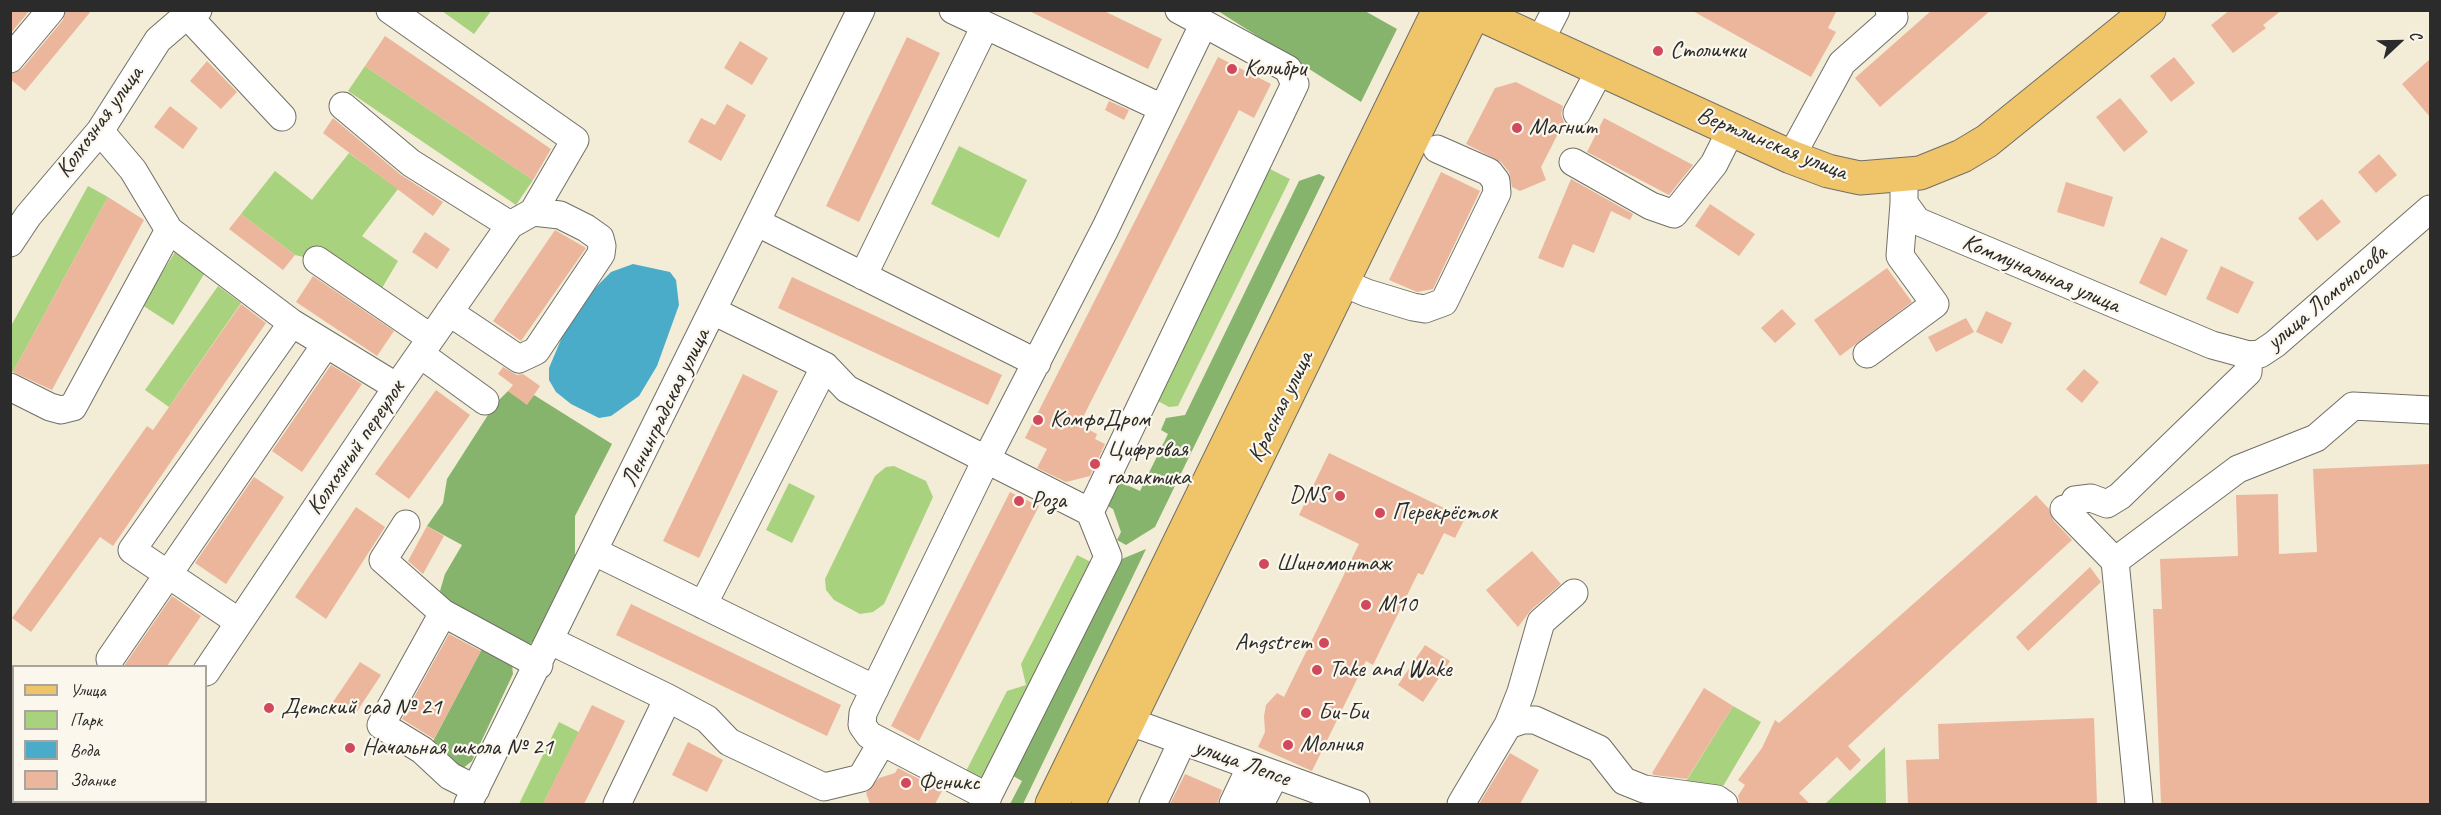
<!DOCTYPE html>
<meta charset="utf-8">
<style>
body{margin:0}
#map{position:relative;width:2441px;height:815px;overflow:hidden;background:#f3ecd6;font-family:Caveat,sans-serif}
canvas{display:block}
.frame{position:absolute;inset:0;border:12px solid #2b2b2b;pointer-events:none}
.legend{position:absolute;left:12px;top:665px;width:195px;height:138px;box-sizing:border-box;background:#fbf7ec;border:2px solid #a8a59f;margin:0;padding:8px 10px;list-style:none;font-size:18px;color:#2b2b2b}
.legend li{display:flex;align-items:center;gap:12px;height:30px}
.legend b{width:30px;border:2px solid #a8a59f}
.north{position:absolute;left:2369px;top:12px;width:60px;height:60px;-webkit-text-stroke:4px #fbf7ec;paint-order:stroke;rotate:68deg;font-size:16px;font-weight:700;line-height:24px;text-align:center;color:#2b2b2b}
.north::after{content:'';display:block;margin:auto;width:21px;height:27px;background:#2b2b2b;clip-path:polygon(50% 0,100% 100%,50% 72%,0 100%)}
</style>
<div id="map">
<canvas width="2441" height="815"></canvas>
<div class="frame"></div>
<ul class="legend">
<li><b style="height:8px;background:#f0c469"></b>Улица</li>
<li><b style="height:16px;background:#a8d27e"></b>Парк</li>
<li><b style="height:16px;background:#4aacc9"></b>Вода</li>
<li><b style="height:16px;background:#ecb69c"></b>Здание</li>
</ul>
<div class="north">С</div>
</div>
<script>
const ctx = document.querySelector('canvas').getContext('2d');
ctx.lineJoin = 'round';
function fill(path, color) { ctx.fillStyle = color; ctx.fill(path, 'evenodd'); }
const shape = rows => new Path2D(rows.map(r => 'M' + r).join(''));
function stroke(path, color, width, dash) { ctx.strokeStyle = color; ctx.lineWidth = width; ctx.lineCap = dash ? 'butt' : 'round'; ctx.setLineDash(dash || []); ctx.stroke(path); }
function write(font, color, halo, rows, align = 'center') {
  ctx.font = font + ' Caveat,sans-serif'; ctx.lineWidth = 4.5; ctx.setLineDash([]); ctx.textBaseline = 'middle'; ctx.strokeStyle = halo; ctx.fillStyle = color; for (const [text, x, y, turn = 0] of rows) {
    ctx.save(); ctx.translate(x, y); ctx.rotate((+turn || 0) * Math.PI / 180); ctx.textAlign = isNaN(turn) ? turn : align; if (halo) ctx.strokeText(text, 0, 0); ctx.fillText(text, 0, 0); ctx.restore();
  }
}
const green = shape([
 [442,11,491,11,474,34],
 [365,66,533,180,516,205,348,91],
 [959,146,1027,180,999,238,931,204],
 [349,153,398,189,362,236,398,261,375,300,317,260,295,255,241,214,275,171,312,200],
 [1266,167,1290,179,1178,406,1169,407,1152,398],
 [88,186,108,197,13,372,11,371,11,326],
 [175,252,206,271,173,325,142,305],
 [218,286,241,303,169,407,145,390],
 [894,466,926,481,933,497,884,604,873,612,860,614,834,600,826,590,825,579,875,476,886,467],
 [789,483,815,496,792,543,766,530],
 [1077,555,1095,564,981,787,963,777,1007,691,1026,685,1021,664],
 [1733,706,1761,722,1719,793,1680,791],
 [559,722,579,732,543,804,519,804],
 [1885,747,1886,804,1825,804]
]);
const forest = shape([
 [1218,11,1365,11,1397,29,1361,102],
 [1319,174,1325,177,1155,527,1126,545,1117,540,1121,532,1113,509,1102,503,1114,479,1140,491,1168,434,1161,430,1166,418,1185,415,1299,181],
 [508,391,527,404,534,395,612,444,575,516,575,566,541,634,530,644,514,645,453,610,440,591,445,574,462,545,427,526,443,503,447,479,495,404],
 [1146,549,1023,804,1010,804,1022,781,1008,773,1112,563],
 [486,641,512,664,513,674,472,761,462,769,430,747]
]);
const water = shape([
 [633,264,670,272,676,280,679,305,657,366,639,396,611,416,599,418,571,404,556,392,549,380,549,368,565,330,596,287,611,272]
]);
const building = shape([
 [10,10,30,10,10,34],
 [66,10,92,10,25,91,10,79,10,74,22,69,63,20],
 [1027,10,1102,10,1162,39,1148,69],
 [1691,10,1837,10,1828,28,1836,32,1811,77],
 [1932,10,1991,10,1880,107,1855,78],
 [2230,10,2282,10,2263,25,2266,28,2233,53,2211,25],
 [385,36,551,149,533,180,365,66],
 [907,37,940,53,859,222,826,206],
 [740,41,768,58,752,85,724,68],
 [1218,57,1271,84,1254,118,1239,110,1079,425,1097,434,1095,439,1105,444,1090,476,1066,482,1037,468,1047,449,1025,438],
 [2174,57,2195,83,2171,102,2150,76],
 [2430,59,2430,117,2402,84],
 [207,61,237,92,221,109,190,81],
 [1516,82,1563,106,1561,114,1564,122,1541,167,1546,180,1520,191,1512,187,1509,172,1501,162,1466,144,1495,88],
 [2120,98,2148,132,2124,152,2096,117],
 [1109,101,1129,110,1124,120,1105,110],
 [727,104,746,115,721,161,688,142,701,118,715,125],
 [170,106,198,128,183,149,154,127],
 [333,118,401,175,443,202,433,216,323,133],
 [1604,118,1693,165,1669,195,1587,152],
 [2379,154,2397,175,2376,193,2358,172],
 [1441,172,1480,191,1433,289,1417,292,1389,280],
 [1571,179,1633,214,1630,220,1611,211,1594,253,1573,244,1563,268,1538,258],
 [2066,182,2113,197,2104,227,2057,212],
 [108,197,144,220,52,390,13,372],
 [2322,199,2341,222,2317,241,2298,218],
 [1710,204,1755,234,1739,256,1695,226],
 [241,214,295,255,283,270,229,229],
 [555,230,586,248,521,341,493,321],
 [425,232,450,249,437,269,412,252],
 [2161,237,2188,250,2166,296,2139,283],
 [2221,266,2254,282,2238,314,2206,299],
 [1887,268,1912,302,1840,356,1814,320],
 [313,276,394,331,377,356,296,302],
 [792,277,1002,375,988,405,778,308],
 [241,304,266,323,113,546,100,537,31,632,12,618,147,426,153,430],
 [1782,309,1796,324,1775,343,1761,328],
 [1986,311,2012,323,2002,344,1976,332],
 [1966,318,1974,332,1936,352,1928,337],
 [331,365,362,384,302,472,272,451],
 [503,367,517,375,523,374,540,386,527,405,508,391,513,385,498,374],
 [2084,369,2099,382,2082,403,2066,389],
 [743,374,778,391,699,558,663,541],
 [436,390,470,415,409,499,375,474],
 [1329,453,1465,518,1455,538,1444,533,1423,575,1418,573,1373,665,1366,661,1312,771,1258,747,1265,732,1264,716,1266,705,1277,693,1284,697,1359,544,1299,515],
 [2430,464,2430,804,2161,804,2153,609,2162,609,2160,559,2238,556,2236,495,2278,494,2279,554,2317,552,2313,469],
 [254,477,284,497,226,584,195,563],
 [1010,492,1039,506,919,741,891,726],
 [2036,495,2049,509,2053,520,2072,540,1848,746,1861,760,1850,771,1837,757,1799,793,1810,804,1740,804,1738,796,1745,785,1738,780,1762,748,1775,720,1779,723],
 [356,507,385,527,326,619,295,597],
 [427,526,444,536,423,574,408,561],
 [1532,551,1561,584,1531,610,1518,627,1486,590],
 [2090,567,2101,582,2028,651,2016,637],
 [172,596,201,616,167,666,124,666],
 [631,604,841,705,827,736,616,635],
 [449,634,481,651,434,739,402,719],
 [1425,645,1450,661,1423,702,1398,685],
 [360,662,381,675,354,716,333,702],
 [1704,688,1733,706,1687,779,1654,775,1652,773],
 [592,705,625,721,612,748,584,804,543,804],
 [2094,718,2097,804,1908,804,1906,760,1939,759,1938,724],
 [688,742,723,760,707,792,672,775],
 [1510,753,1539,770,1520,804,1479,804],
 [898,768,942,791,935,804,870,804,866,793,879,778,895,773],
 [1185,774,1222,790,1217,804,1170,804]
]);
const minor = shape([
 [953,10,1162,108],
 [187,15,282,117],
 [1539,43,1556,10],
 [10,59,51,10],
 [343,106,411,163,510,225],
 [1577,113,1600,70],
 [100,131,133,170,169,230],
 [1791,157,1842,63,1894,17,1889,10],
 [1573,162,1651,206,1674,214,1714,164,1731,130],
 [1904,176,1904,203,1917,221,2212,345,2249,355,2260,354,2275,344,2430,209],
 [758,223,1037,363],
 [10,243,28,216,100,131,158,40,187,15,198,10],
 [317,260,431,338],
 [863,276,985,26],
 [1341,282,1367,293,1413,307,1425,309,1444,302,1497,193,1496,181,1489,172,1437,149],
 [713,311,825,366,847,389,1090,512,1108,557,984,804],
 [449,312,519,359,536,351,601,254,602,246,600,238,586,228,560,215,533,212],
 [420,354,485,401],
 [1867,354,1935,304,1900,256,1904,203],
 [10,387,50,407,61,410,73,407,169,230,292,323,397,387],
 [2075,500,2091,498,2107,504,2120,496,2248,372,2249,355],
 [2064,509,2115,561,2238,469,2316,438,2353,406,2430,410],
 [1090,512,1295,84,1288,69,1179,10],
 [406,524,383,560,443,613,539,665],
 [595,552,875,689],
 [2115,561,2139,804],
 [703,605,825,366],
 [443,613,381,725,422,750,450,776,476,789],
 [239,622,132,550,292,323],
 [551,641,668,698,707,719,729,742,824,787,861,778,882,742],
 [110,659,326,344],
 [206,672,397,387,510,225,533,212,575,140,390,10],
 [1128,721,1356,804],
 [1508,725,1521,692,1541,622,1574,593],
 [10,781,14,783],
 [988,797,869,735,862,725,863,713,987,458,1105,229,1203,25],
 [38,802,43,804],
 [117,804,119,802],
 [468,804,861,10],
 [617,804,668,698],
 [1153,804,1182,742],
 [1233,804,1251,766],
 [1260,804,1275,775],
 [1461,804,1508,725,1523,720,1535,720,1599,749,1624,781,1644,789,1717,799,1724,804]
]);
const major = shape([
 [1471,10,1791,157,1828,171,1860,178,1920,173,1962,156,1987,141,2149,10]
]);
const highway = shape([
 [1052,804,1439,10],
 [1088,804,1475,10]
]);
const markers = [
 [1658,51,6,"#d1495b"],
 [1232,69,6,"#d1495b"],
 [1517,128,6,"#d1495b"],
 [1038,420,6,"#d1495b"],
 [1095,464,6,"#d1495b"],
 [1340,496,6,"#d1495b"],
 [1019,501,6,"#d1495b"],
 [1380,513,6,"#d1495b"],
 [1264,564,6,"#d1495b"],
 [1366,605,6,"#d1495b"],
 [1324,643,6,"#d1495b"],
 [1317,670,6,"#d1495b"],
 [269,708,6,"#d1495b"],
 [1306,713,6,"#d1495b"],
 [1288,745,6,"#d1495b"],
 [350,748,6,"#d1495b"],
 [906,783,6,"#d1495b"]
];
const poiNames = [
 ["Столички",1670,51],
 ["Колибри",1244,69],
 ["Магнит",1529,128],
 ["КомфоДром",1050,420],
 ["Цифровая",1107,450],
 ["галактика",1107,478],
 ["DNS",1328,496,"right"],
 ["Роза",1031,501],
 ["Перекрёсток",1392,513],
 ["Шиномонтаж",1276,564],
 ["М10",1378,605],
 ["Angstrem",1312,643,"right"],
 ["Take and Wake",1329,670],
 ["Детский сад № 21",281,708],
 ["Би-Би",1318,713],
 ["Молния",1300,745],
 ["Начальная школа № 21",362,748],
 ["Феникс",918,783]
];
const streetNames = [
 ["Колхозная улица",100,122,-54],
 ["Вертлинская улица",1772,144,22],
 ["Коммунальная улица",2041,274,23],
 ["улица Ломоносова",2327,298,-40],
 ["Красная улица",1281,407,-64],
 ["Ленинградская улица",666,408,-64],
 ["Колхозный переулок",356,448,-56],
 ["улица Лепсе",1242,763,20]
];
fill(green, '#a8d27e');
fill(forest, '#86b46d');
fill(water, '#4aacc9');
fill(building, '#ecb69c');
stroke(minor, '#716f67', 29);
stroke(major, '#716f67', 35);
stroke(highway, '#716f67', 35);
stroke(minor, '#fff', 27);
stroke(major, '#f0c469', 33);
stroke(highway, '#f0c469', 33);
for (const [x, y, r, color] of markers) { const dot = new Path2D(); dot.arc(x, y, r, 0, 2 * Math.PI); ctx.fillStyle = color; ctx.fill(dot); stroke(dot, '#fbf7ec', 2); }
write('24px', '#2b2b2b', '#fbf7ec', poiNames, 'left');
write('24px', '#2b2b2b', '#fbf7ec', streetNames);
</script>
